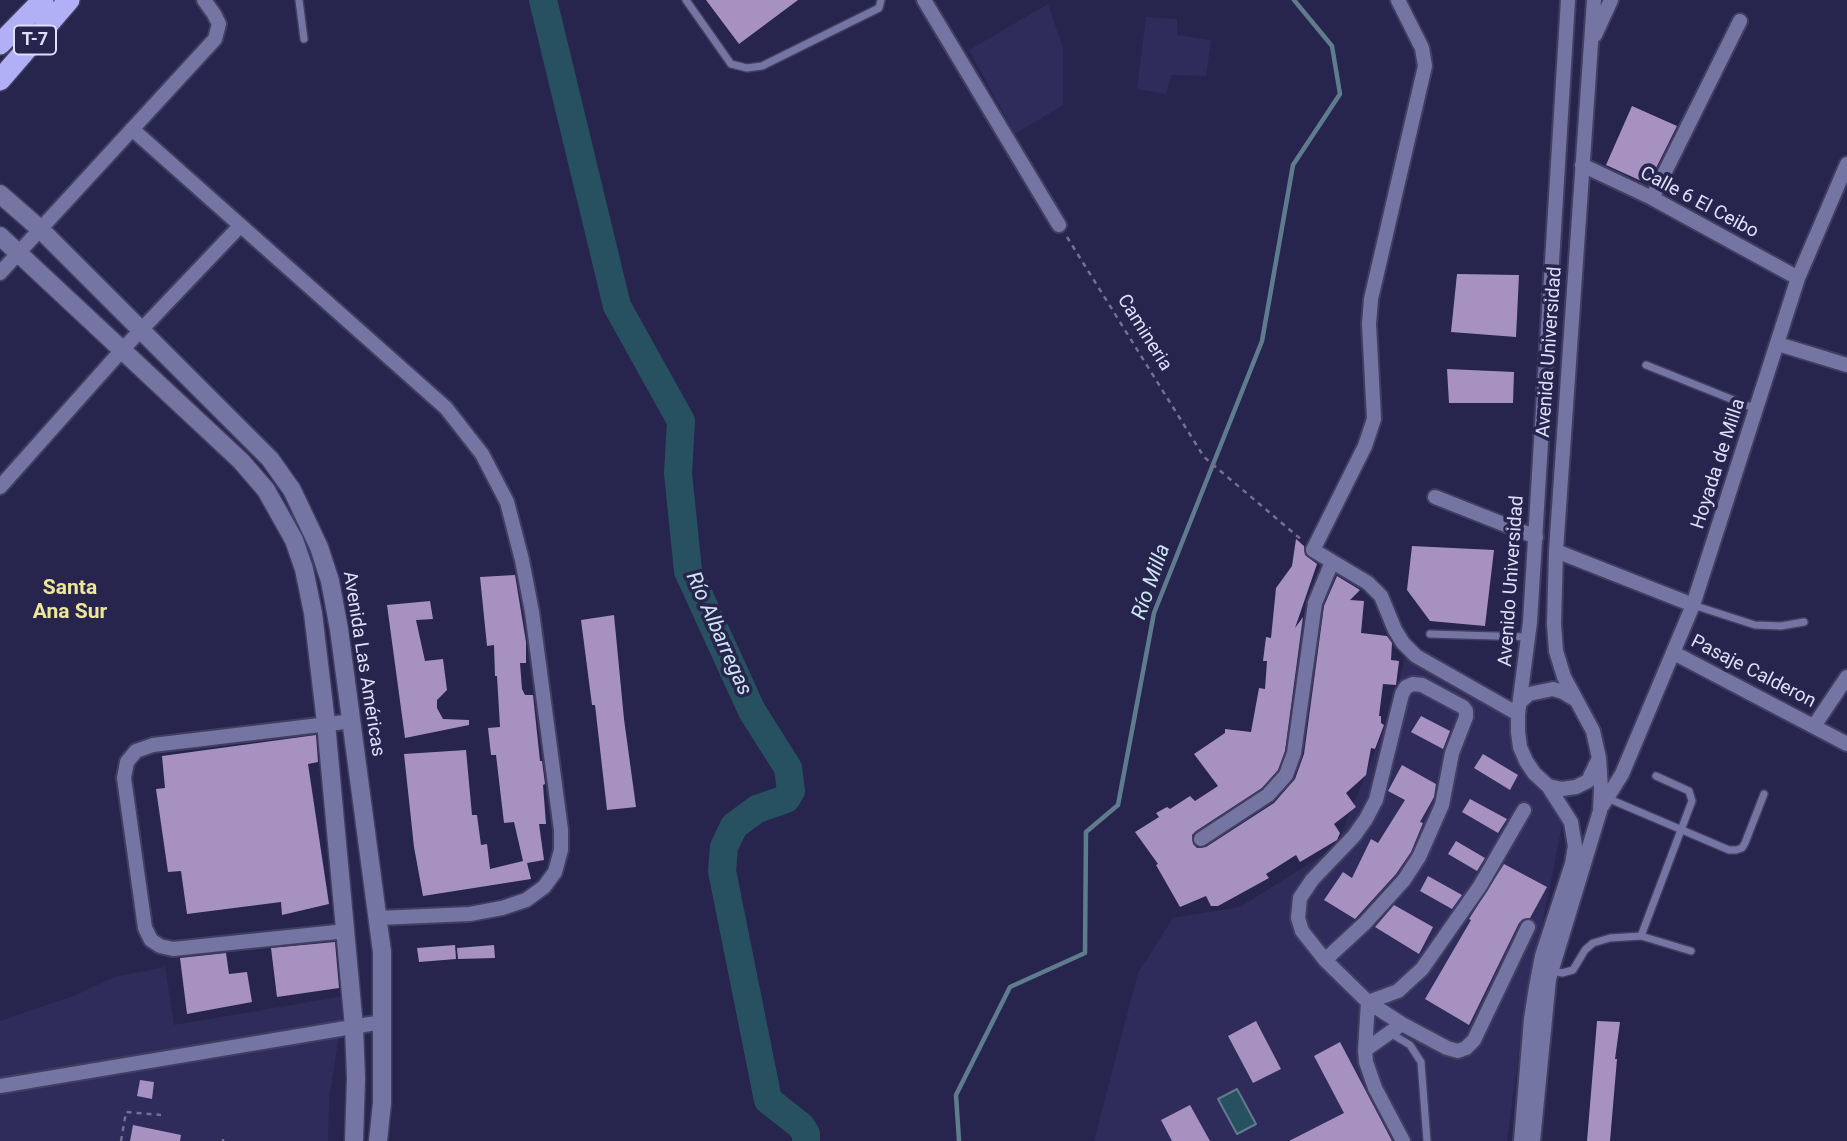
<!DOCTYPE html>
<meta charset="utf-8">
<style>
body{margin:0}
canvas{display:block;background:#27244d}
</style>
<canvas width="1847" height="1141"></canvas>
<script>
const ctx = document.querySelector('canvas').getContext('2d');
ctx.lineJoin = 'round';
function fill(path, color) { ctx.fillStyle = color; ctx.fill(path, 'evenodd'); }
const shape = rows => new Path2D(rows.map(r => 'M' + r).join(''));
function stroke(path, color, width, dash) { ctx.strokeStyle = color; ctx.lineWidth = width; ctx.lineCap = dash ? 'butt' : 'round'; ctx.setLineDash(dash || []); ctx.stroke(path); }
function write(font, color, halo, rows, align = 'center') {
  ctx.font = font + ' Roboto,sans-serif'; ctx.lineWidth = 7; ctx.setLineDash([]); ctx.textBaseline = 'middle'; ctx.strokeStyle = halo; ctx.fillStyle = color; for (const [text, x, y, turn = 0] of rows) {
    ctx.save(); ctx.translate(x, y); ctx.rotate((+turn || 0) * Math.PI / 180); ctx.textAlign = isNaN(turn) ? turn : align; if (halo) ctx.strokeText(text, 0, 0); ctx.fillText(text, 0, 0); ctx.restore();
  }
}
const built = shape([
 [1048,4,1063,48,1063,105,1015,134,969,50],
 [1146,17,1177,19,1177,35,1211,40,1206,76,1171,75,1166,94,1137,89],
 [1405,657,1463,679,1515,717,1517,751,1563,820,1523,1022,1507,1141,1094,1141,1138,973,1173,918,1240,907,1336,847,1393,707],
 [165,967,174,1025,345,996,329,1100,328,1141,0,1141,0,1021,76,995,114,977]
]);
const water = shape([
 [1237,1089,1256,1124,1237,1134,1218,1099,1237,1089]
]);
const stream = shape([
 [959,1141,956,1095,1010,987,1085,953,1086,832,1118,805,1154,613,1262,341,1293,165,1340,94,1332,46,1294,0]
]);
const river = shape([
 [543,0,617,306,681,421,678,473,688,571,752,711,788,768,791,791,786,799,757,809,734,826,724,847,722,871,768,1100,801,1126,806,1134,806,1141]
]);
const building = shape([
 [706,0,798,0,739,44],
 [1632,106,1677,126,1648,184,1606,165],
 [1457,274,1519,275,1516,337,1451,332],
 [1447,369,1514,372,1513,403,1449,403],
 [1296,539,1304,546,1305,555,1317,564,1295,628,1303,617,1285,751,1278,770,1262,788,1196,831,1192,835,1193,844,1197,848,1206,847,1274,803,1295,779,1304,754,1324,606,1337,576,1360,590,1350,600,1364,601,1361,633,1387,636,1392,643,1391,660,1399,661,1396,685,1383,684,1379,716,1381,716,1381,723,1384,725,1375,749,1371,748,1366,775,1346,793,1356,807,1334,824,1340,833,1337,840,1300,862,1296,855,1266,874,1269,878,1218,906,1211,906,1206,896,1180,907,1156,865,1158,864,1135,832,1159,817,1156,813,1167,807,1170,809,1190,796,1195,801,1218,786,1194,754,1225,733,1225,729,1251,732,1259,688,1265,689,1267,661,1263,661,1266,637,1271,638,1276,588,1292,566],
 [1412,546,1494,550,1485,626,1430,621,1407,590],
 [515,575,526,642,526,663,520,663,522,689,525,695,533,695,540,761,542,761,545,784,543,785,546,824,539,824,544,860,527,863,531,879,423,896,414,847,404,754,466,750,472,815,477,815,481,845,487,844,490,869,523,861,514,822,504,823,496,755,491,755,488,728,500,727,497,676,495,676,494,645,487,646,480,577],
 [430,601,433,619,416,620,425,661,443,659,447,690,437,700,437,708,443,719,469,720,469,725,405,738,387,605],
 [614,615,624,719,636,807,607,810,595,705,592,705,581,620],
 [1421,716,1450,731,1443,749,1411,732],
 [316,735,318,762,308,764,329,904,282,915,281,902,187,914,181,871,168,872,156,789,165,788,162,756],
 [1483,754,1518,775,1510,790,1474,768],
 [1402,765,1436,784,1434,797,1420,822,1423,823,1411,852,1396,874,1355,919,1324,900,1343,872,1352,878,1371,839,1378,843,1405,800,1388,791],
 [1470,799,1507,819,1498,833,1462,812],
 [1456,841,1485,858,1477,871,1448,854],
 [1504,864,1547,887,1530,918,1523,919,1519,923,1469,1025,1425,999,1471,920,1469,919],
 [1428,876,1462,895,1452,909,1420,891],
 [1394,905,1433,927,1419,954,1375,927],
 [335,942,339,988,277,997,271,948],
 [455,945,456,959,419,962,417,948],
 [494,945,495,958,458,959,457,948],
 [226,953,229,974,247,972,252,1002,187,1014,180,958],
 [1256,1021,1281,1069,1253,1083,1228,1036],
 [1597,1021,1620,1022,1615,1059,1617,1059,1610,1141,1587,1141],
 [1340,1042,1381,1120,1392,1141,1289,1141,1344,1113,1314,1056],
 [140,1080,154,1082,152,1099,137,1096],
 [1190,1105,1210,1141,1172,1141,1161,1120],
 [133,1125,181,1135,180,1141,130,1141]
]);
const path = shape([
 [1067,237,1204,457,1303,541],
 [121,1141,126,1112,161,1115],
 [223,1141,223,1139]
]);
const lane = shape([
 [299,0,304,39],
 [686,0,731,64,747,68,762,66,879,8,881,0],
 [1646,365,1756,409],
 [1693,605,1755,625,1781,626,1804,622],
 [1430,634,1528,637],
 [1607,798,1729,850,1736,850,1742,848,1745,843,1764,794],
 [1641,936,1691,951],
 [1552,971,1562,973,1573,970,1585,950,1593,943,1610,938,1641,936,1692,801,1689,791,1656,776],
 [1390,1033,1410,1045,1421,1062,1427,1141]
]);
const street = shape([
 [924,0,1059,225],
 [1398,0,1422,48,1425,66,1371,299,1369,324,1374,419,1365,446,1313,550,1368,583,1381,596,1395,630,1403,643,1416,656,1518,714],
 [1595,35,1611,0],
 [132,129,446,408,482,454,507,502,522,560,532,612,561,830,561,850,555,872,544,887,526,900,502,908,470,914,378,918],
 [1582,165,1652,198,1798,278],
 [1652,198,1740,21],
 [0,273,215,39,219,24,214,14,204,0],
 [1778,344,1847,365],
 [0,487,122,350,240,226],
 [1435,497,1536,537],
 [1556,551,1693,605],
 [1674,653,1847,744],
 [1520,702,1529,694,1553,689,1563,692,1576,700],
 [1814,726,1847,677],
 [1548,786,1562,789,1576,787,1588,781,1598,760],
 [1602,806,1622,774,1693,605,1798,278,1847,164],
 [1201,839,1268,795,1286,775,1294,753,1315,603,1332,562],
 [346,931,173,949,160,946,151,940,145,928,124,778,127,762,136,751,153,745,353,721],
 [1325,960,1365,923,1404,880,1419,857,1442,805,1452,753,1466,717,1466,711,1463,707,1422,685,1413,684,1406,687,1402,694,1376,800,1366,819,1354,836,1312,880,1300,898,1298,918,1302,931,1325,960,1368,1002,1402,1024,1447,1048,1458,1051,1466,1048,1474,1040,1528,927],
 [1368,1002,1398,991,1422,969,1480,886,1524,810],
 [1368,1002,1365,1050,1366,1062,1375,1088,1403,1141],
 [1365,1050,1402,1024],
 [0,1086,382,1022],
 [1521,1141,1531,1019,1536,987,1542,956,1572,864,1575,846,1571,822,1548,786,1534,773,1526,761,1520,747,1518,732,1518,714,1530,622,1568,0],
 [1533,1141,1549,979,1600,811,1601,789,1599,758,1593,731,1564,677,1556,651,1554,624,1556,551,1594,0]
]);
const secondary = shape([
 [0,194,39,228,270,459,292,490,319,547,330,581,339,629,382,952,382,1103,378,1141],
 [0,236,241,461,266,490,294,540,304,569,313,613,326,723,354,1027,356,1078,354,1141]
]);
const highway = shape([
 [0,44,43,0],
 [0,80,69,0]
]);
const shields = [
 [35,40,42]
];
const shieldNames = [
 ["T-7",35,40]
];
const streetNames = [
 ["Calle 6 El Ceibo",1699,203,28],
 ["Camineria",1144,333,58],
 ["Avenida Universidad",1550,352,-86],
 ["Hoyada de Milla",1719,464,-72],
 ["Avenido Universidad",1512,581,-86],
 ["Avenida Las Américas",363,664,81],
 ["Pasaje Calderon",1753,672,27]
];
const waterNames = [
 ["Río Milla",1152,582,-71],
 ["Río Albarregas",718,634,66]
];
const neighbourhoodNames = [
 ["Santa",70,589],
 ["Ana Sur",70,613]
];
fill(built, '#2f2c5b');
fill(water, '#275160');
stroke(water, '#5e7c8e', 2);
stroke(stream, '#5e7c8e', 4.5);
stroke(river, '#275160', 28);
fill(building, '#a691c1');
stroke(lane, '#423e61', 10);
stroke(street, '#423e61', 18);
stroke(secondary, '#423e61', 21);
stroke(highway, '#423e61', 24);
stroke(path, '#727093', 2.5, [5, 5]);
stroke(lane, '#7575a4', 7);
stroke(street, '#7575a4', 14);
stroke(secondary, '#7575a4', 18);
stroke(highway, '#b1b0f7', 21);
for (const [x, y, w] of shields) { const box = new Path2D(); box.roundRect(x - w / 2, y - 14.5, w, 29, 5); ctx.fillStyle = '#27244d'; ctx.fill(box); stroke(box, '#dedff9', 2); }
write('bold 18px', '#dedff9', null, shieldNames);
write('19px', '#dedff9', '#27244d', streetNames);
write('italic 21px', '#cbe6f1', '#27244d', waterNames);
write('bold 21px', '#eee798', '#27244d', neighbourhoodNames);
</script>
